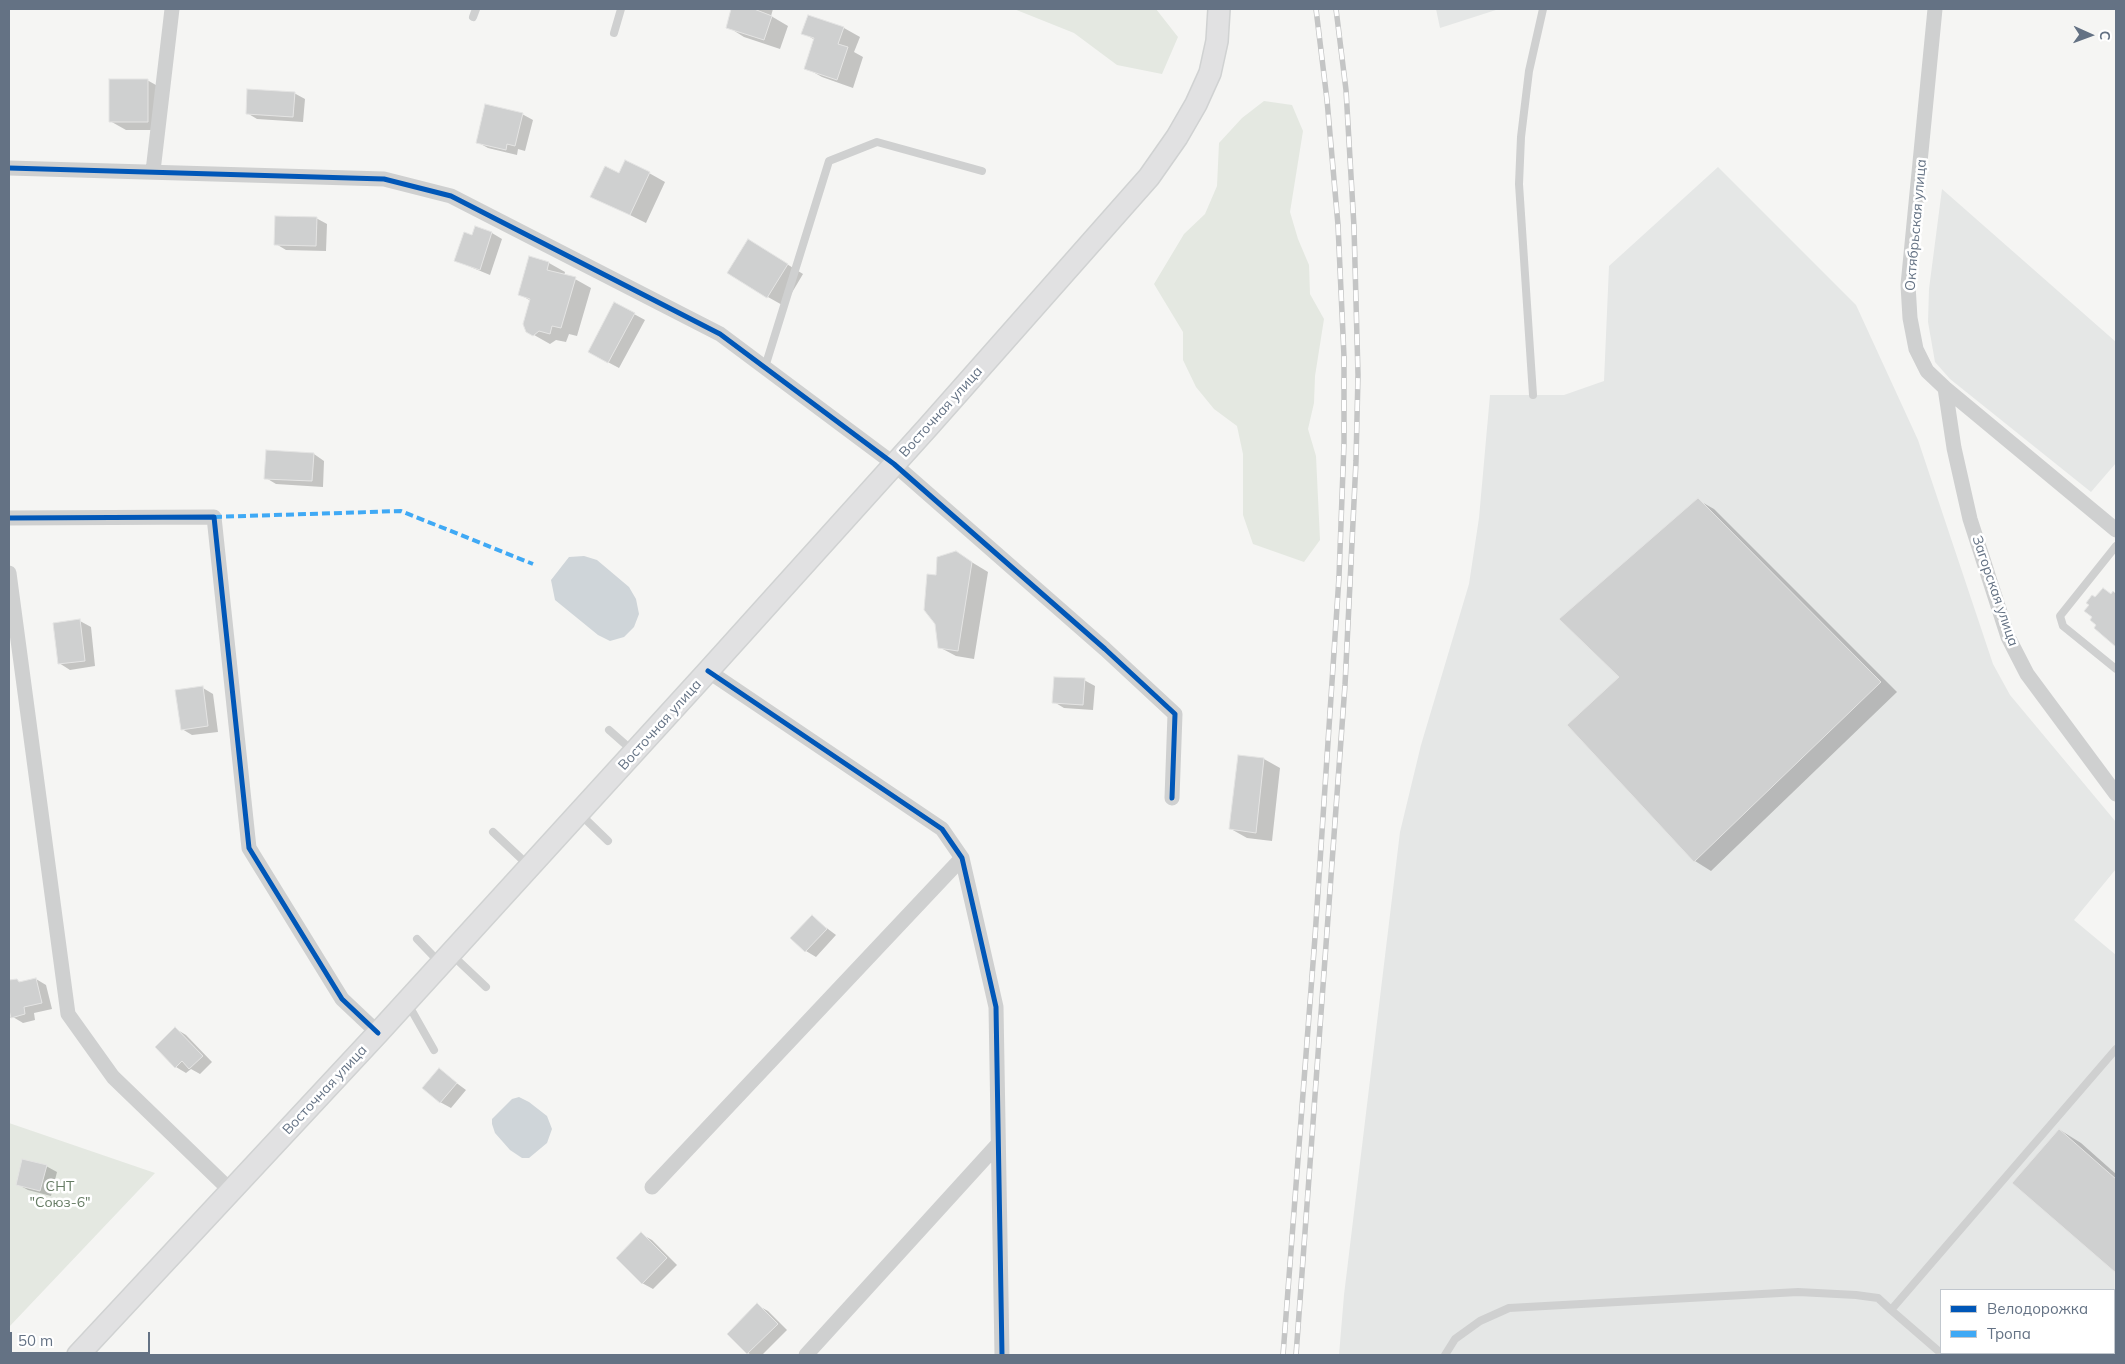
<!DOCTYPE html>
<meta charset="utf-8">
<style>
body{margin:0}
#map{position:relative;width:2125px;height:1364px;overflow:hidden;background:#f5f5f3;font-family:Mulish,sans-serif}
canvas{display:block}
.frame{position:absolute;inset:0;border:10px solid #647284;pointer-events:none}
.legend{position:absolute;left:1940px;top:1289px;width:175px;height:65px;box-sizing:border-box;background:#fff;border:1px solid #c1c7ce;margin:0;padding:6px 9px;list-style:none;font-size:15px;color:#647284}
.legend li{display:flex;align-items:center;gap:10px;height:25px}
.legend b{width:25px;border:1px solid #c1c7ce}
.north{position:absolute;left:2065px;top:10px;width:50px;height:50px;-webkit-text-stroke:4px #fff;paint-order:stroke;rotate:92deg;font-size:14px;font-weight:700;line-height:20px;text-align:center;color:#647284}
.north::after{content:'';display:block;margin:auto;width:18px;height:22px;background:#647284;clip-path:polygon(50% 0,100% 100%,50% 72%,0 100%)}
.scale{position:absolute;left:10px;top:1332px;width:140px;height:22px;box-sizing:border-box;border:2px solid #647284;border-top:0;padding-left:6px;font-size:15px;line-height:18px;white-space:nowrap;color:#647284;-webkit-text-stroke:4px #fff;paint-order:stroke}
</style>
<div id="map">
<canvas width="2125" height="1364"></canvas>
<div class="frame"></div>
<ul class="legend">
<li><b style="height:6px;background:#0057b8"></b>Велодорожка</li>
<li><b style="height:6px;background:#3fa9f5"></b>Тропа</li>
</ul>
<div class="north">С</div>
<div class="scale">50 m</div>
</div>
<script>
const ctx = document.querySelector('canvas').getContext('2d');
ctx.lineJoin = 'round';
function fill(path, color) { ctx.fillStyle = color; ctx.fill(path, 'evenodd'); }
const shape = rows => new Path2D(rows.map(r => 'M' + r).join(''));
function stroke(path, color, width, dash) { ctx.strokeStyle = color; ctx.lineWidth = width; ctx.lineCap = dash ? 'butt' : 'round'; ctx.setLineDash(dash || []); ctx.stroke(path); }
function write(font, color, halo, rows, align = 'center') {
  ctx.font = font + ' Mulish,sans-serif'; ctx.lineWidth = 5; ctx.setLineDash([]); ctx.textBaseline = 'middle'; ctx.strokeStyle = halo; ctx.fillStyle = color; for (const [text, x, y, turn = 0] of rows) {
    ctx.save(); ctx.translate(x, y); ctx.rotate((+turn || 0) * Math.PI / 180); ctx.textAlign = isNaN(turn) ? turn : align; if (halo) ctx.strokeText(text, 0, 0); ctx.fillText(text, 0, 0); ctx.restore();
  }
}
const built = shape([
 [1436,9,1499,9,1440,28],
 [1718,167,1856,305,1918,440,1993,664,2010,695,2116,822,2116,869,2074,920,2116,955,2116,1355,1339,1355,1344,1295,1400,832,1421,745,1469,584,1479,518,1490,395,1564,395,1604,381,1609,266],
 [1941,1290,2114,1290,2114,1353,1941,1353],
 [1942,189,2116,342,2116,463,2091,492,1950,379,1935,362,1928,322,1929,289]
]);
const green = shape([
 [1014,9,1156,9,1178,37,1162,74,1117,65,1074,33],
 [1264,101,1292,105,1303,131,1290,212,1298,239,1309,265,1310,294,1324,319,1315,376,1314,403,1308,429,1316,456,1320,540,1304,562,1253,544,1243,515,1243,454,1237,426,1214,409,1196,387,1183,360,1183,332,1154,284,1184,234,1205,214,1217,186,1219,143,1242,118],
 [9,1123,155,1173,9,1327]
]);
const water = shape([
 [584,556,597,560,629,587,636,599,639,614,634,627,624,637,610,641,598,635,555,600,551,580,569,557],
 [519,1097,529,1102,547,1116,552,1129,547,1143,529,1158,522,1158,510,1150,495,1133,492,1124,492,1119,512,1099]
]);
const shadow = shape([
 [729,9,773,9,771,16,788,26,780,49,744,37,728,27,733,11],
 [844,28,860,37,854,52,863,57,853,88,822,77,806,68,815,40,803,33],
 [147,80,163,89,163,130,126,130,110,121],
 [294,93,305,99,303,122,257,119,247,113],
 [522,114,533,120,525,151,518,149,517,155,488,148,477,142],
 [649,173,665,182,646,223,592,196],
 [316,218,327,224,326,251,286,250,276,244],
 [492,233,502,239,490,275,456,261,473,236],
 [764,250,803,274,784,306,768,297],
 [529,258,549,263,565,272,564,276,575,279,591,288,577,336,569,334,566,342,556,340,550,344,527,331,531,301,519,294],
 [634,314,645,320,619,368,600,358],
 [314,454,324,461,323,487,276,484,266,478],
 [1698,500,1714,509,1897,692,1711,871,1695,861,1568,725,1621,677],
 [955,552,988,572,974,659,956,656,939,647,937,576],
 [2113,593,2116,595,2116,645,2095,628,2098,624,2096,599],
 [80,621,91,627,95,666,70,670,59,663],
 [1084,680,1095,686,1093,710,1064,708,1054,702],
 [203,688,213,694,218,732,192,735,182,729],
 [1239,756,1264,759,1280,768,1272,841,1247,838,1231,829],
 [812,917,836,935,816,957,806,951],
 [36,979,46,985,52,1009,34,1013,35,1020,23,1023,13,1017,9,1018,9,982,17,980,21,983],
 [176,1029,186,1035,212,1062,200,1074,191,1069,186,1073,176,1067],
 [439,1070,466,1090,451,1108,440,1102],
 [2060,1130,2081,1143,2116,1174,2116,1272,2014,1183],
 [46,1166,57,1172,51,1196,28,1190,17,1184],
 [641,1234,652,1240,677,1265,653,1289,642,1283],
 [757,1305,768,1311,787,1330,762,1355,752,1355,748,1353]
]);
const building = shape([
 [731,9,754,9,772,16,764,40,726,28,731,9],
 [808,15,844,27,838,44,848,47,837,80,804,69,814,38,801,34,808,15],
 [109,79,148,79,148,122,109,122,109,79],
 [247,89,295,92,293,117,246,114,247,89],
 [485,104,523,113,515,146,507,144,506,150,476,143,485,104],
 [625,160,650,172,630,215,590,197,605,166,619,173,625,160],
 [275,216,317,217,316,246,274,245,275,216],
 [475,226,492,232,480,270,454,261,464,232,472,235,475,226],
 [748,239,788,264,767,298,727,273,748,239],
 [529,256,549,262,547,270,576,277,561,328,552,326,550,334,539,331,533,336,526,332,523,324,530,299,518,295,529,256],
 [614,302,635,313,608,363,588,352,614,302],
 [266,450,314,453,312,481,264,479,266,450],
 [1698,498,1881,682,1694,862,1567,725,1619,677,1559,619,1698,498],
 [956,551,972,562,958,651,938,648,935,624,924,610,927,574,936,575,937,557,956,551],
 [2103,588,2111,594,2113,591,2116,594,2116,647,2094,628,2096,625,2090,620,2092,617,2084,611,2089,605,2086,603,2092,595,2095,597,2103,588],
 [80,619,85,661,58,664,53,623,80,619],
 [1054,677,1085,678,1083,705,1052,703,1054,677],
 [203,686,208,726,181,730,175,690,203,686],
 [1238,755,1264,758,1256,833,1229,829,1238,755],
 [812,915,827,929,805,952,790,938,812,915],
 [36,978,42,1003,24,1007,25,1014,11,1018,9,1010,9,980,17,979,19,982,36,978],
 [175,1027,203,1056,189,1069,182,1061,175,1068,155,1047,175,1027],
 [439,1068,457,1083,440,1103,422,1088,439,1068],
 [2059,1129,2116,1179,2116,1273,2012,1183,2059,1129],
 [22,1159,47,1165,40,1191,16,1185,22,1159],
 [641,1232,667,1258,642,1284,616,1258,641,1232],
 [757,1303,778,1324,747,1354,727,1334,757,1303]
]);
const service = shape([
 [473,17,476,9],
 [614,33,621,9],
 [765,367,829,161,877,142,982,171],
 [1533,395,1519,184,1521,137,1529,71,1543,9],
 [2116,546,2060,616,2063,626,2116,669],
 [609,730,634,752],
 [579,813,608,841],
 [493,832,528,865],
 [417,939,440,963],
 [451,954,486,987],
 [408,1004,434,1050],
 [1891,1310,1943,1355],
 [1445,1355,1455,1339,1480,1321,1509,1308,1798,1292,1856,1295,1878,1298,1891,1310,2116,1049]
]);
const minor = shape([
 [1935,9,1908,285,1910,318,1916,349,1927,371,1945,388,2116,530],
 [9,168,384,179,451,196,720,334,894,464,1105,649,1175,714,1172,798],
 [153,171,172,9],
 [1945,388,1954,448,1970,519,2008,637,2027,674,2116,794],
 [9,518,214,517,249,848,342,999,378,1033],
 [9,573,68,1014,113,1077,231,1191],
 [708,671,942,829,962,858,996,1007,1002,1355],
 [652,1187,962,858],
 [806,1355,998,1144]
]);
const secondary = shape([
 [78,1355,378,1033,708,671,928,427,1149,177,1177,137,1196,104,1210,73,1217,41,1219,9]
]);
const rail = shape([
 [1283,1355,1315,937,1339,577,1344,443,1344,357,1338,225,1327,100,1316,9],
 [1296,1355,1345,685,1356,461,1358,375,1354,227,1346,90,1336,9]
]);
const quiet = shape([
 [214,517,401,511,533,564]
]);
const cycleway = shape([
 [9,168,384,179,451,196,720,334,894,464,1105,649,1175,714,1172,798],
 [9,518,214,517,249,848,342,999,378,1033],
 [708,671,942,829,962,858,996,1007,1002,1355]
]);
const streetNames = [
 ["Октябрьская улица",1916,225,-85],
 ["Восточная улица",941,412,-48],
 ["Загорская улица",1995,591,71],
 ["Восточная улица",660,725,-48],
 ["Восточная улица",325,1090,-47]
];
const parkNames = [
 ["СНТ",60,1187],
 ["\"Союз-6\"",60,1203]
];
fill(built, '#e5e7e6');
fill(green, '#e4e8e1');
fill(water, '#cfd5d9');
fill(shadow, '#0003');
fill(building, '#cfd0d0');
stroke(building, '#e4e4e3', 1);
stroke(secondary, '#d0d2d2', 24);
stroke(service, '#cfd0d0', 8);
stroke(minor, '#cfd0d0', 15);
stroke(secondary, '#e1e1e2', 21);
stroke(rail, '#c4c5c5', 5.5);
stroke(rail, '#fff', 4, [11]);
stroke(quiet, '#3fa9f5', 4, [8, 4]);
stroke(cycleway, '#0057b8', 5);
write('14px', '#647284', '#fff', streetNames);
write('14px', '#657b63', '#fff', parkNames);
</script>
